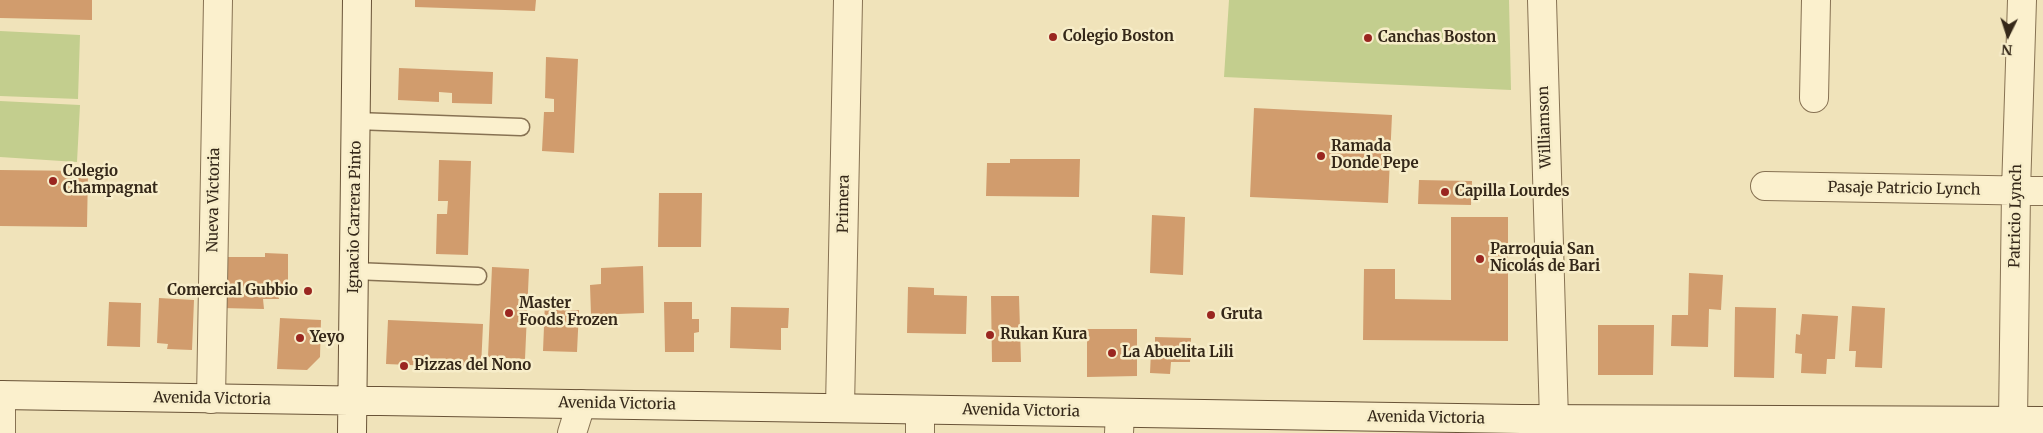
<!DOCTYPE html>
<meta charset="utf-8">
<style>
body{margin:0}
#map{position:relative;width:2043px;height:433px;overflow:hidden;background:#f0e3ba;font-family:Merriweather,serif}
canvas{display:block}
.north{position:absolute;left:1983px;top:10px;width:50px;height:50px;-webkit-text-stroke:4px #f7edc9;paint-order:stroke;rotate:184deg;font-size:14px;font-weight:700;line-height:20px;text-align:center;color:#352819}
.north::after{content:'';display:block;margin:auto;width:18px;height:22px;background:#352819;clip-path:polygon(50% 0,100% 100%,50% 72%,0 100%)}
</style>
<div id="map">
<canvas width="2043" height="433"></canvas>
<div class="north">N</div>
</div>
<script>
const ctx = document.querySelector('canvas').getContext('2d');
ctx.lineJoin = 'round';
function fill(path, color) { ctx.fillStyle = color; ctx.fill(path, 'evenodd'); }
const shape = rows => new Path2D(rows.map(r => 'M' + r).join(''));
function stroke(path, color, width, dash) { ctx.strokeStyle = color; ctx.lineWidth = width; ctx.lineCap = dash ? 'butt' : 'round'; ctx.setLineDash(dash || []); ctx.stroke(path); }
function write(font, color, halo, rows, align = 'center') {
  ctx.font = font + ' Merriweather,serif'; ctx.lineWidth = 5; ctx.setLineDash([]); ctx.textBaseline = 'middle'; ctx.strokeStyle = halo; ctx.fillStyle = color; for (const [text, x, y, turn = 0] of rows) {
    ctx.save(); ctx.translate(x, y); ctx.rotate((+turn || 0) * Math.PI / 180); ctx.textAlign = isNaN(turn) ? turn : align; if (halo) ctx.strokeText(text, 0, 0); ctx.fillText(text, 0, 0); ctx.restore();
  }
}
const green = shape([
 [1229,0,1509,0,1511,90,1224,77],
 [0,31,80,35,78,99,0,96],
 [0,101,80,105,77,162,0,157]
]);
const building = shape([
 [0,0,92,0,92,20,0,18],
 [415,0,536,0,535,11,415,7],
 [546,57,578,59,574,153,542,151,544,112,554,112,554,99,545,98],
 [399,68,493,72,492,104,452,103,452,93,439,92,439,102,398,100],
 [1254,108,1392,115,1388,203,1250,197],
 [1010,159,1080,159,1079,197,986,196,987,163,1010,163],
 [439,160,471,161,468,255,436,254,437,214,447,214,448,201,438,201],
 [0,170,88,171,87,227,0,226],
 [1419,180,1472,181,1471,205,1418,204],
 [659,193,702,193,701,247,658,247],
 [1152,215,1185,217,1183,275,1150,273],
 [1451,217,1508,217,1508,341,1363,340,1364,269,1395,269,1395,299,1451,300],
 [265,253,288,254,288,291,278,291,279,299,263,299,264,309,222,308,223,257,265,257],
 [643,266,644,313,591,315,590,285,601,284,601,268],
 [492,267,529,269,525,359,488,357],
 [1689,273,1723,275,1721,310,1709,309,1708,347,1671,346,1672,315,1688,315],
 [908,287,934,288,934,295,967,296,966,334,907,333],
 [991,296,1019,296,1021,362,992,362],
 [159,298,194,300,192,350,167,349,168,344,157,343],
 [109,302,141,303,140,347,107,346],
 [545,302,563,303,562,310,579,310,577,352,543,351],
 [664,302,692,302,692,319,699,319,699,332,694,333,694,352,665,352],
 [1852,306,1885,308,1882,368,1855,367,1856,351,1849,351],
 [731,307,789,308,788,328,781,328,781,350,730,348],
 [1735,307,1776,308,1774,378,1734,377],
 [1802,314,1838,316,1835,359,1827,359,1826,374,1801,373,1802,354,1795,353,1796,334,1800,335],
 [280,318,321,320,320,357,307,370,277,369],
 [388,320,483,324,481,368,386,364],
 [1598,325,1654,325,1653,375,1598,375],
 [1087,329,1137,329,1137,376,1087,377],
 [1155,337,1191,338,1190,362,1171,362,1170,374,1150,373,1151,351,1155,351]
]);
const lane = shape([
 [356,121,521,127],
 [354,271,478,276]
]);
const street = shape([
 [1542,0,1554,420],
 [1814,98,1816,0],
 [1765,186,2043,191],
 [211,399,218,0],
 [840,408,848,0],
 [2013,421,2016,191,2022,0],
 [1,433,1,395],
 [572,433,581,404],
 [920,433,920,410],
 [1119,433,1120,413]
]);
const secondary = shape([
 [0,395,1521,419,2043,421],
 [352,433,357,0]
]);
const markers = [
 [1053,37,5,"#9a2620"],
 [1368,38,5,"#9a2620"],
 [1321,156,5,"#9a2620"],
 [53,181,5,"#9a2620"],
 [1445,192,5,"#9a2620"],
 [1480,259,5,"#9a2620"],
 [308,291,5,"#9a2620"],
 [509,313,5,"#9a2620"],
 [1211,315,5,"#9a2620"],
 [990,335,5,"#9a2620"],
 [300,338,5,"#9a2620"],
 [1112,353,5,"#9a2620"],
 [404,366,5,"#9a2620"]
];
const poiNames = [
 ["Colegio Boston",1063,37],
 ["Canchas Boston",1378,38],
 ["Ramada",1331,147],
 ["Donde Pepe",1331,164],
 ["Colegio",63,172],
 ["Champagnat",63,189],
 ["Capilla Lourdes",1455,192],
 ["Parroquia San",1490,250],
 ["Nicolás de Bari",1490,267],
 ["Comercial Gubbio",298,291,"right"],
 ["Master",519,304],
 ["Foods Frozen",519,321],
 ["Gruta",1221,315],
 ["Rukan Kura",1000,335],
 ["Yeyo",310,338],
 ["La Abuelita Lili",1122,353],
 ["Pizzas del Nono",414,366]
];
const streetNames = [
 ["Williamson",1545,127,-92],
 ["Pasaje Patricio Lynch",1904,189,1],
 ["Nueva Victoria",214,200,-89],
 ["Primera",844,204,-89],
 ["Patricio Lynch",2016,216,-89],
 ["Ignacio Carrera Pinto",355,217,-89],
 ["Avenida Victoria",212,399,1],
 ["Avenida Victoria",617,404,1],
 ["Avenida Victoria",1021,411,1],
 ["Avenida Victoria",1426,418,1]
];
fill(green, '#c3ce8e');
fill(building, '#d19c6d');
stroke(lane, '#877253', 19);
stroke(street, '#877253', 30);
stroke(secondary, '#695337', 30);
stroke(lane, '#fbf0cd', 16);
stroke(street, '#fbf0cd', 28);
stroke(secondary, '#fbf0cd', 28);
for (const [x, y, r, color] of markers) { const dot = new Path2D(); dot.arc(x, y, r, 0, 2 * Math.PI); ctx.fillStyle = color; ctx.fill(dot); stroke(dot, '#f7edc9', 2); }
write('bold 15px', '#352819', '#f7edc9', poiNames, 'left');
write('15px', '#352819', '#f7edc9', streetNames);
</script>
